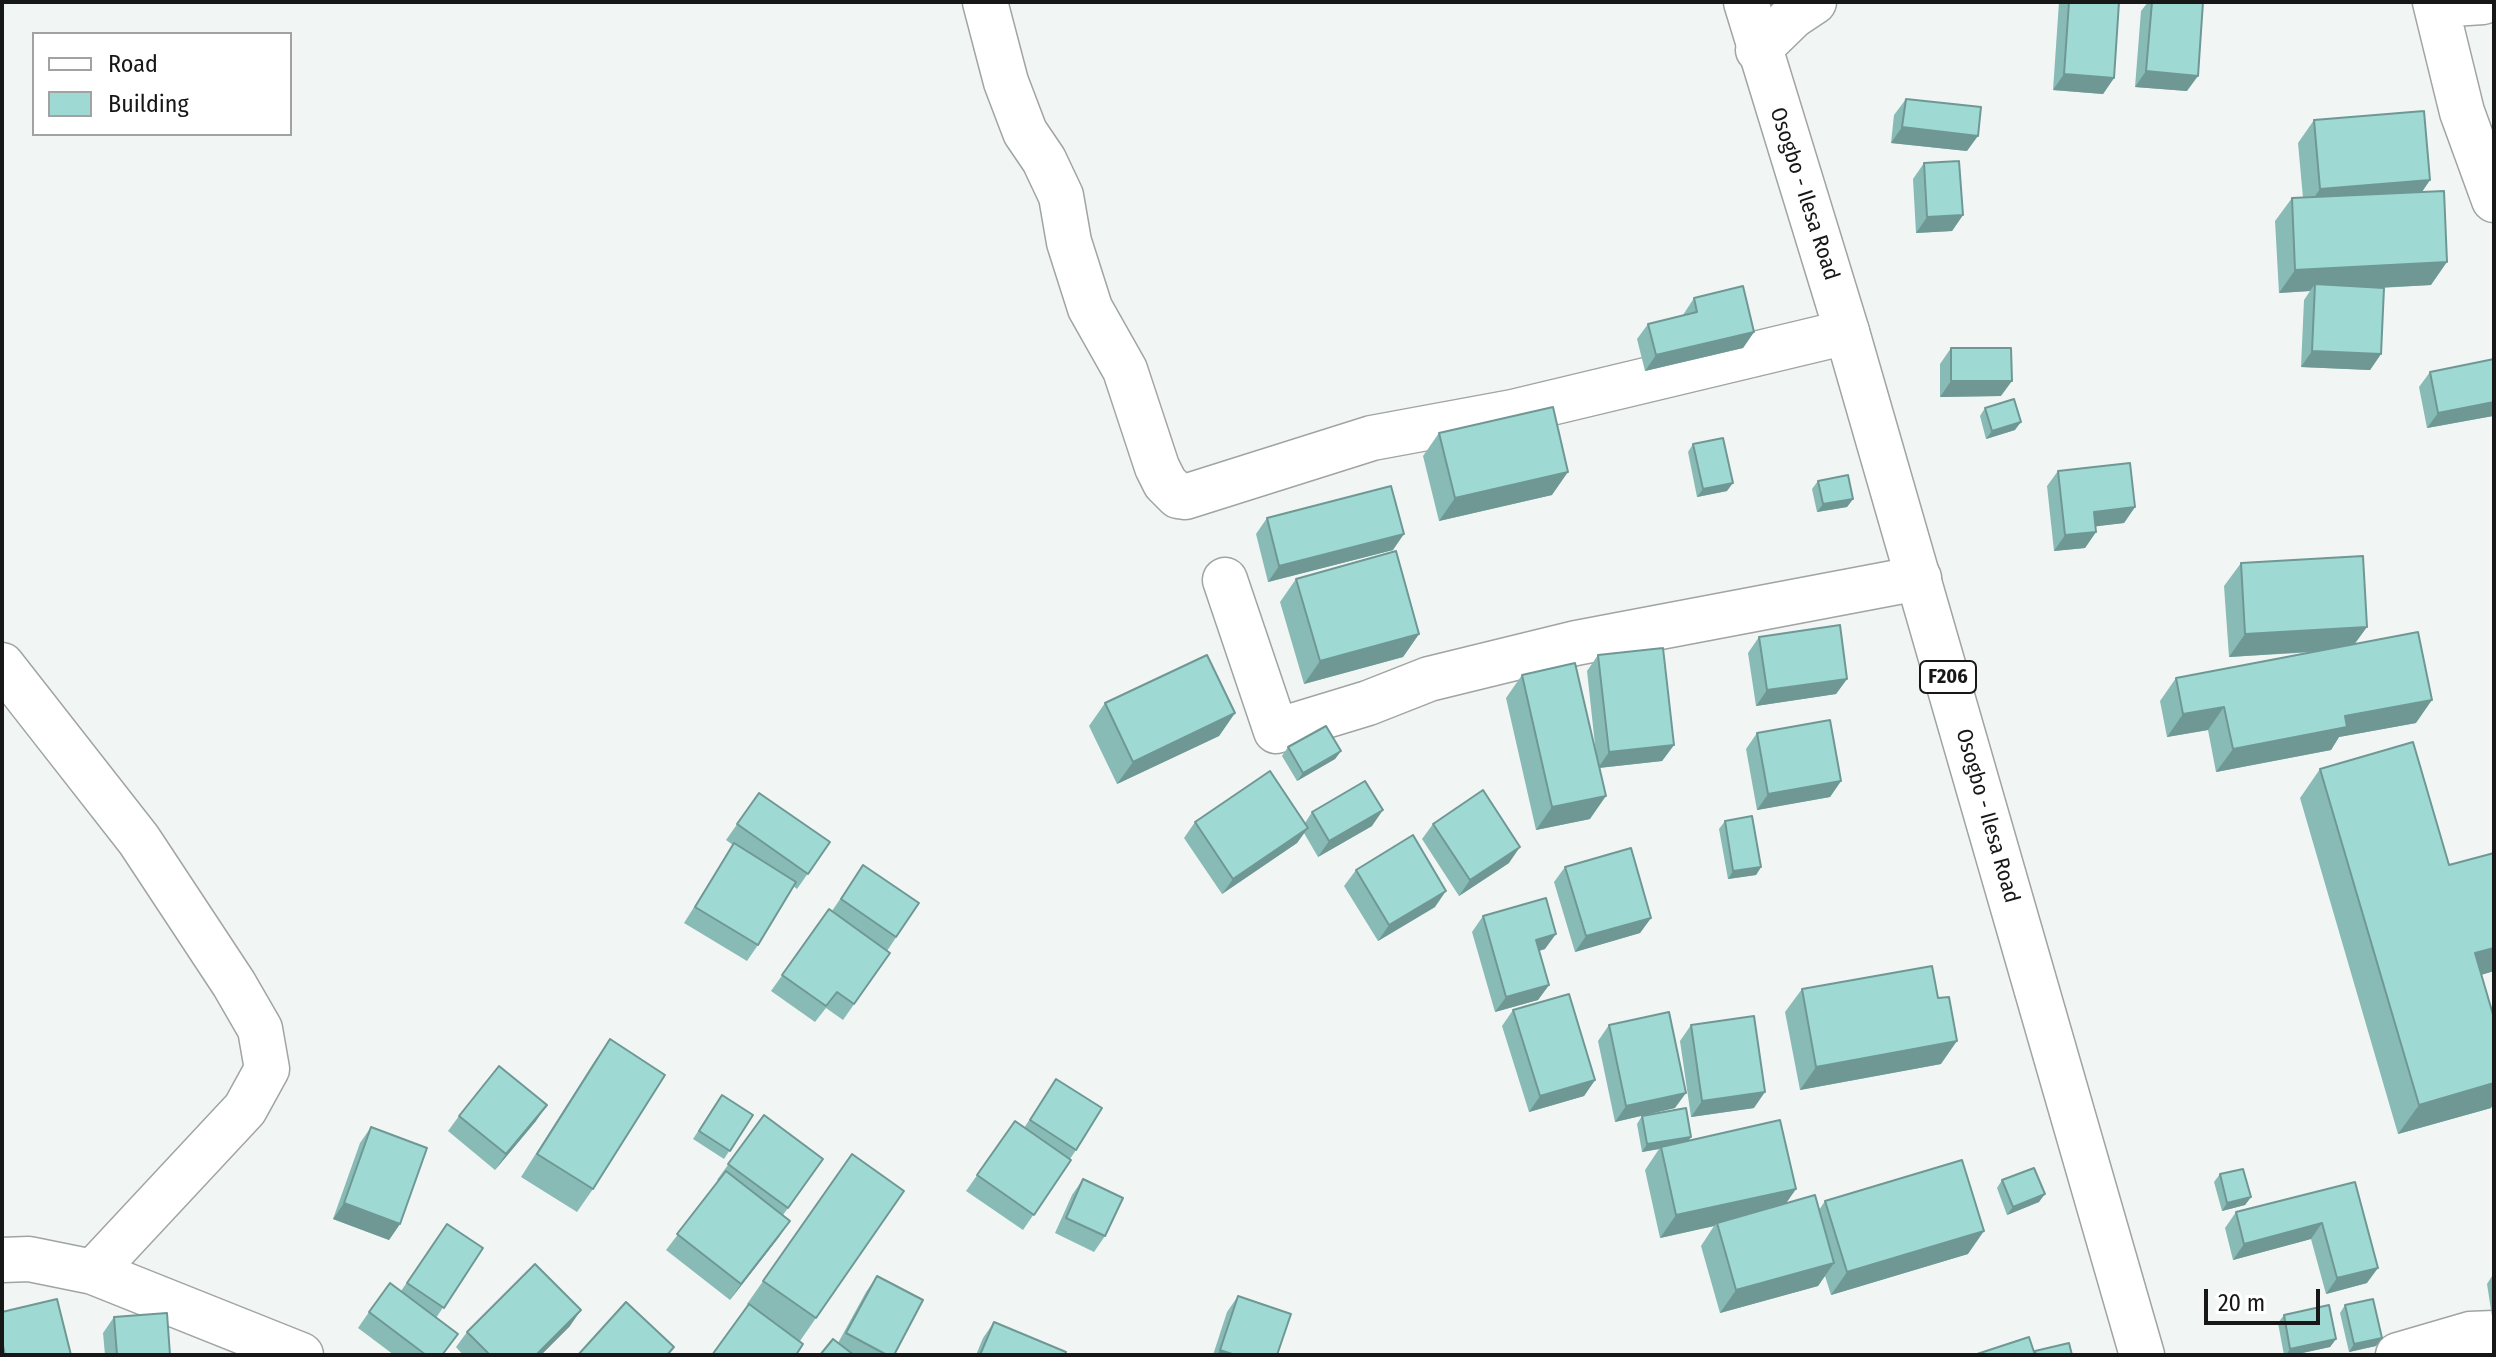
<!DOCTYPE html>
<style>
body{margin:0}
#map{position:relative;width:2496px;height:1357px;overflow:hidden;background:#f1f6f4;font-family:"Fira Sans Condensed",sans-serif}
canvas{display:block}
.frame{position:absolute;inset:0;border:4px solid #161716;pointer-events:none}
.legend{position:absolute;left:32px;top:32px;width:260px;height:104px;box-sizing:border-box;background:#fff;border:2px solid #a2a2a2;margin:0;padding:10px 14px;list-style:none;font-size:24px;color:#161716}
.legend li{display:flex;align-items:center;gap:16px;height:40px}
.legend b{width:40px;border:2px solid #a2a2a2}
.scale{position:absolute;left:2204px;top:1289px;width:116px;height:36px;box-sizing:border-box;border:4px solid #161716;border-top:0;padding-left:10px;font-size:24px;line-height:28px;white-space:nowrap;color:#161716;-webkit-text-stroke:6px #fff;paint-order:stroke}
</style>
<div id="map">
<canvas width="2496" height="1357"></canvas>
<div class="frame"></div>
<ul class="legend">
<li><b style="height:10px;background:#fff"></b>Road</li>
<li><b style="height:22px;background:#9fd9d4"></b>Building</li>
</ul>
<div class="scale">20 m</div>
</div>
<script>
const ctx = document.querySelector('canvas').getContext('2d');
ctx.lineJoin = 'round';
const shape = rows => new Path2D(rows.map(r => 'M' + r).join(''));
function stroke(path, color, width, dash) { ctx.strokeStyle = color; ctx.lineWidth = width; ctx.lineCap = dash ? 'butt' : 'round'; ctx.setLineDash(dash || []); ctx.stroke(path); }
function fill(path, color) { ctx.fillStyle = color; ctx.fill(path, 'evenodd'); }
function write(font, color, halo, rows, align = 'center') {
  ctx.font = font + ' "Fira Sans Condensed",sans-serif'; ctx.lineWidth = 8; ctx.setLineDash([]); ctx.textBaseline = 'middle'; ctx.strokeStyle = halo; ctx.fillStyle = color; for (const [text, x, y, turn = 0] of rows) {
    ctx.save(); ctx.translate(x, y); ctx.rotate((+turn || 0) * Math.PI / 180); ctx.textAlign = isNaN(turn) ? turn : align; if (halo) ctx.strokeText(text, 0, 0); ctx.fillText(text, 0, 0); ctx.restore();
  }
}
const street = shape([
 [985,2,1006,82,1025,132,1044,160,1061,196,1069,242,1090,308,1125,370,1157,467,1165,483,1178,496,1185,497,1372,438,1513,412,1847,332],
 [2435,2,2462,112,2494,200],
 [2436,5,2483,2],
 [1758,50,1793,16,1814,2],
 [1225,580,1276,731,1368,703,1429,679,1576,643,1919,578],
 [2,665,139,840,234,984,260,1029,267,1069,245,1109,93,1272],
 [2,1260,29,1259,93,1272,301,1355],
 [2398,1355,2470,1334,2494,1333]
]);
const primary = shape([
 [1746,2,1847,332,2142,1355]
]);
const wall = shape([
 [2059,2,2119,2,2114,78,2103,94,2053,90],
 [2148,2,2152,2,2187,91,2135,87,2141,11],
 [1906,99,1967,151,1891,143,1894,115],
 [2314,120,2430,180,2422,192,2431,285,2380,288,2381,354,2370,370,2301,367,2304,300,2310,291,2279,293,2275,221,2292,198,2303,198,2298,143],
 [1924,163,1963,215,1952,231,1916,233,1913,179],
 [1694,298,1754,332,1743,348,1645,371,1637,339,1648,324,1683,315],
 [1951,348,2001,396,1940,397,1940,364],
 [2494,359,2494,415,2493,416,2427,428,2419,387,2430,372],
 [1985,408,2015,430,1986,439,1980,416],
 [1439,433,1552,495,1439,521,1423,456],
 [1693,444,1727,491,1697,497,1688,452],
 [2058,471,2135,507,2124,523,2095,526,2096,532,2085,548,2054,551,2047,486],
 [1818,481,1853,499,1847,507,1817,512,1812,489],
 [1267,518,1393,550,1268,582,1256,534],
 [2241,563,2355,644,2416,723,2339,737,2331,750,2216,772,2208,730,2167,737,2160,701,2176,678,2315,652,2229,657,2224,586],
 [1296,579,1419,634,1403,657,1304,684,1280,602],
 [1759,637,1847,679,1836,694,1756,706,1748,653],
 [1598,655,1674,745,1662,761,1599,768,1590,819,1536,830,1506,698,1522,675,1596,754,1587,671],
 [1105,703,1235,713,1219,736,1117,784,1089,726],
 [1757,733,1841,781,1830,797,1757,810,1746,749],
 [1288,747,1341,751,1335,759,1297,781,1282,756],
 [2320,769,2449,865,2494,853,2494,971,2481,975,2491,1108,2398,1134,2300,798],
 [759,793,830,842,797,889,793,886,758,945,747,961,684,923,733,845,726,840],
 [1312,812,1372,826,1318,857,1304,833,1297,843,1222,894,1184,838,1195,822,1305,823],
 [1725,821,1761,867,1756,875,1728,879,1719,829],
 [1433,824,1509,863,1459,896,1422,839],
 [863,865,919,903,887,951,890,953,843,1020,826,1008,815,1022,771,991,829,909,832,911],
 [1565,867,1651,918,1640,933,1575,952,1554,882],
 [1356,870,1435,907,1378,941,1344,886],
 [1483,916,1545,949,1539,951,1549,985,1538,1000,1495,1012,1472,932],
 [1802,989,1941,1064,1800,1090,1785,1012],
 [1513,1010,1595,1080,1584,1096,1529,1112,1502,1026],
 [1609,1025,1675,1108,1615,1122,1598,1041],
 [1691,1025,1754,1108,1691,1117,1680,1041],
 [610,1039,593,1189,577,1212,521,1177,594,1062],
 [1056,1079,1076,1150,1070,1159,1071,1160,1023,1230,966,1191,1015,1121,1024,1128],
 [716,1103,753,1115,724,1159,693,1139],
 [764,1115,823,1159,783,1215,779,1237,730,1300,666,1250,719,1181,717,1180],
 [459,1116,536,1121,495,1170,448,1131],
 [1642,1116,1688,1141,1796,1189,1785,1204,1819,1210,1825,1201,1968,1254,1831,1295,1825,1276,1818,1286,1720,1313,1701,1246,1714,1226,1660,1238,1645,1170,1659,1149,1642,1152,1637,1124],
 [371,1127,400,1224,389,1240,333,1219,360,1143],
 [852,1154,904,1191,800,1341,747,1304],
 [2220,1174,2251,1197,2245,1205,2222,1211,2214,1182],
 [1083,1179,1105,1236,1094,1252,1055,1233,1072,1195],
 [2002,1180,2039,1202,2007,1215,1997,1188],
 [2355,1182,2367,1283,2326,1294,2311,1239,2233,1260,2225,1228,2236,1212],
 [447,1224,483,1248,436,1318,458,1334,443,1355,394,1355,358,1328,369,1312,401,1291],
 [877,1276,894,1355,820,1355,838,1343,866,1292],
 [2492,1276,2494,1276,2494,1316,2492,1316,2487,1284],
 [1238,1296,1277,1355,1213,1355,1227,1312],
 [2345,1305,2382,1338,2376,1346,2349,1352,2340,1313],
 [2284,1315,2336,1339,2330,1347,2293,1355,2284,1355,2278,1323],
 [114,1317,170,1355,105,1355,103,1333],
 [994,1322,1065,1355,976,1355,983,1338],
 [570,1326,541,1355,463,1355,456,1347,467,1332]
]);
const shadedWall = shape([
 [2146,71,2198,76,2187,91,2135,87],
 [2064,74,2114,78,2103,94,2053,90],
 [1902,127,1978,136,1967,151,1891,143],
 [2430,180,2414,203,2304,212,2320,189],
 [1963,215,1952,231,1916,233,1927,217],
 [2447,262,2431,285,2314,291,2315,284,2310,291,2279,293,2295,270],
 [1754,332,1743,348,1645,371,1656,355],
 [2312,351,2381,354,2370,370,2301,367],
 [1951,381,2012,381,2001,396,1940,397],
 [2494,402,2493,416,2427,428,2438,413],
 [2021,422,2015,430,1986,439,1992,431],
 [1568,472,1552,495,1439,521,1455,498],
 [1733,483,1727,491,1697,497,1703,489],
 [1853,499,1847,507,1817,512,1823,504],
 [2135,507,2124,523,2083,528,2094,512],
 [2096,532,2085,548,2054,551,2065,535],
 [1404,534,1393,550,1268,582,1279,566],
 [2367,627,2351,649,2229,657,2245,634],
 [1419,634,1403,657,1304,684,1320,661],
 [1847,679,1836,694,1756,706,1767,690],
 [2432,700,2416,723,2339,737,2331,750,2216,772,2233,749,2345,716],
 [2224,707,2208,730,2167,737,2183,714],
 [1235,713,1219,736,1117,784,1133,762],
 [1674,745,1662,761,1598,768,1609,752],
 [1341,751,1335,759,1297,781,1303,773],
 [1841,781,1830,797,1757,810,1768,794],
 [1606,796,1590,819,1536,830,1552,807],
 [1383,810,1372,826,1318,857,1329,841],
 [1308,828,1297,843,1222,894,1233,879],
 [1520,847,1509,863,1459,896,1470,880],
 [1761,867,1756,875,1728,879,1733,871],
 [1446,891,1435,907,1378,941,1389,925],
 [1651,918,1640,933,1575,952,1586,936],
 [1556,934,1545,949,1524,955,1536,940],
 [2494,948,2494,971,2454,983,2475,953],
 [1549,985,1538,1000,1495,1012,1506,997],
 [1957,1041,1941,1064,1800,1090,1816,1067],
 [1595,1080,1584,1096,1529,1112,1540,1096],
 [2494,1083,2494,1103,2491,1108,2398,1134,2419,1105],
 [1765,1092,1754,1108,1691,1117,1702,1101],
 [1686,1093,1675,1108,1615,1122,1626,1106],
 [547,1105,536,1121,495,1170,506,1154],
 [1691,1137,1686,1145,1661,1147,1659,1149,1642,1152,1647,1144],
 [1796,1189,1780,1212,1717,1223,1714,1226,1660,1238,1676,1215],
 [2045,1194,2039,1202,2007,1215,2013,1207],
 [2251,1197,2245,1205,2222,1211,2227,1203],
 [344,1203,400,1224,389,1240,333,1219],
 [790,1221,779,1237,730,1300,741,1284],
 [2322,1223,2311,1239,2233,1260,2244,1244],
 [1984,1231,1968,1254,1831,1295,1847,1272],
 [1834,1263,1818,1286,1720,1313,1736,1290],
 [2378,1268,2367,1283,2326,1294,2337,1278],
 [581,1310,570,1326,541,1355,536,1355],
 [2382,1338,2376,1346,2349,1352,2354,1344],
 [2336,1339,2330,1347,2293,1355,2286,1355,2290,1349],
 [1220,1350,1235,1355,1217,1355]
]);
const building = shape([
 [2069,2,2119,2,2114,78,2064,74,2069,2],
 [2152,2,2203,2,2198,76,2146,71,2152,2],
 [1906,99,1981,107,1978,136,1902,127,1906,99],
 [2424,111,2430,180,2320,189,2314,120,2424,111],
 [1959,161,1963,215,1927,217,1924,163,1959,161],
 [2444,191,2447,262,2295,270,2292,198,2444,191],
 [2315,284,2384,288,2381,354,2312,351,2315,284],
 [1743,286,1754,332,1656,355,1648,324,1697,312,1694,298,1743,286],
 [1951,348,2011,348,2012,381,1951,381,1951,348],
 [2494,359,2494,402,2438,413,2430,372,2494,359],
 [2014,399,2021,422,1992,431,1985,408,2014,399],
 [1553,407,1568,472,1455,498,1439,433,1553,407],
 [1723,438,1733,483,1703,489,1693,444,1723,438],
 [2130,463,2135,507,2094,512,2096,532,2065,535,2058,471,2130,463],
 [1848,475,1853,499,1823,504,1818,481,1848,475],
 [1391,486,1404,534,1279,566,1267,518,1391,486],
 [1396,551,1419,634,1320,661,1296,579,1396,551],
 [2363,556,2367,627,2245,634,2241,563,2363,556],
 [1840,625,1847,679,1767,690,1759,637,1840,625],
 [2418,632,2432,700,2345,716,2347,727,2233,749,2224,707,2183,714,2176,678,2418,632],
 [1663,648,1674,745,1609,752,1598,655,1663,648],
 [1207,655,1235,713,1133,762,1105,703,1207,655],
 [1575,663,1606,796,1552,807,1522,675,1575,663],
 [1830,720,1841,781,1768,794,1757,733,1830,720],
 [1326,726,1341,751,1303,773,1288,747,1326,726],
 [2413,742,2449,865,2494,853,2494,948,2475,953,2494,1018,2494,1083,2419,1105,2320,769,2413,742],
 [1270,771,1308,828,1233,879,1195,822,1270,771],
 [1365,781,1383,810,1329,841,1312,812,1365,781],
 [1483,790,1520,847,1470,880,1433,824,1483,790],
 [759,793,830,842,808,874,737,824,759,793],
 [1752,816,1761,867,1733,871,1725,821,1752,816],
 [1413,835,1446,891,1389,925,1356,870,1413,835],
 [734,843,796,882,758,945,695,907,734,843],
 [1631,848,1651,918,1586,936,1565,867,1631,848],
 [863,865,919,903,896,937,841,899,863,865],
 [1546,898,1556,934,1536,940,1549,985,1506,997,1483,916,1546,898],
 [829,909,890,953,854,1004,837,992,826,1006,782,975,829,909],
 [1932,966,1938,998,1949,997,1957,1041,1816,1067,1802,989,1932,966],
 [1569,994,1595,1080,1540,1096,1513,1010,1569,994],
 [1669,1012,1686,1093,1626,1106,1609,1025,1669,1012],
 [1754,1016,1765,1092,1702,1101,1691,1025,1754,1016],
 [610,1039,665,1075,593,1189,537,1154,610,1039],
 [499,1066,547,1105,506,1154,459,1116,499,1066],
 [1056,1079,1102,1108,1076,1150,1030,1120,1056,1079],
 [722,1095,753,1115,730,1151,699,1131,722,1095],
 [1686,1108,1691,1137,1647,1144,1642,1116,1686,1108],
 [764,1115,823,1159,788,1208,728,1164,764,1115],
 [1780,1120,1796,1189,1676,1215,1661,1147,1780,1120],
 [1015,1121,1071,1160,1034,1215,977,1175,1015,1121],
 [371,1127,427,1148,400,1224,344,1203,371,1127],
 [852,1154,904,1191,816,1318,763,1281,852,1154],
 [1962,1160,1984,1231,1847,1272,1825,1201,1962,1160],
 [2034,1168,2045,1194,2013,1207,2002,1180,2034,1168],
 [2243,1169,2251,1197,2227,1203,2220,1174,2243,1169],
 [726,1171,790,1221,741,1284,677,1234,726,1171],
 [1083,1179,1123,1198,1105,1236,1066,1218,1083,1179],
 [2355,1182,2378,1268,2337,1278,2322,1223,2244,1244,2236,1212,2355,1182],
 [1815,1195,1834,1263,1736,1290,1717,1223,1815,1195],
 [447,1224,483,1248,444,1308,407,1283,447,1224],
 [535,1264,581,1310,536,1355,490,1355,467,1332,535,1264],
 [877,1276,923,1300,894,1355,887,1355,846,1333,877,1276],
 [390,1283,458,1334,442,1355,426,1355,369,1312,390,1283],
 [1238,1296,1291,1314,1277,1355,1235,1355,1220,1350,1238,1296],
 [57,1299,71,1355,5,1355,2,1341,2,1312,57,1299],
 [2373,1299,2382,1338,2354,1344,2345,1305,2373,1299],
 [626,1302,674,1347,667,1355,578,1355,626,1302],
 [749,1304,803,1344,796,1355,712,1355,749,1304],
 [2329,1305,2336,1339,2290,1349,2284,1315,2329,1305],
 [167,1313,170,1355,117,1355,114,1317,167,1313],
 [994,1322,1066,1352,1065,1355,980,1355,994,1322],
 [2029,1337,2035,1355,1974,1355,2029,1337],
 [833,1339,854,1355,820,1355,833,1339],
 [2069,1343,2072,1355,2036,1355,2035,1351,2069,1343]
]);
const shields = [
 [1948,677,56]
];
const shieldNames = [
 ["F206",1948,677]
];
const streetNames = [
 ["Osogbo - Ilesa Road",1804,194,72],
 ["Osogbo - Ilesa Road",1987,816,74]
];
stroke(street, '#a0a4a2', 47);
stroke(primary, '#a0a4a2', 47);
stroke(street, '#fff', 44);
stroke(primary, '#fff', 44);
fill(wall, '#89bbb6');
fill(shadedWall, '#6f9894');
fill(building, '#9fd9d4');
stroke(building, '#6f9894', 2);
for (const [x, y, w] of shields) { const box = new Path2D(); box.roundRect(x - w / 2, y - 16, w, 32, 6); ctx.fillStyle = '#fff'; ctx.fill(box); stroke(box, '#161716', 2); }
write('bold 20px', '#161716', null, shieldNames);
write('22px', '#161716', '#fff', streetNames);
</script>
